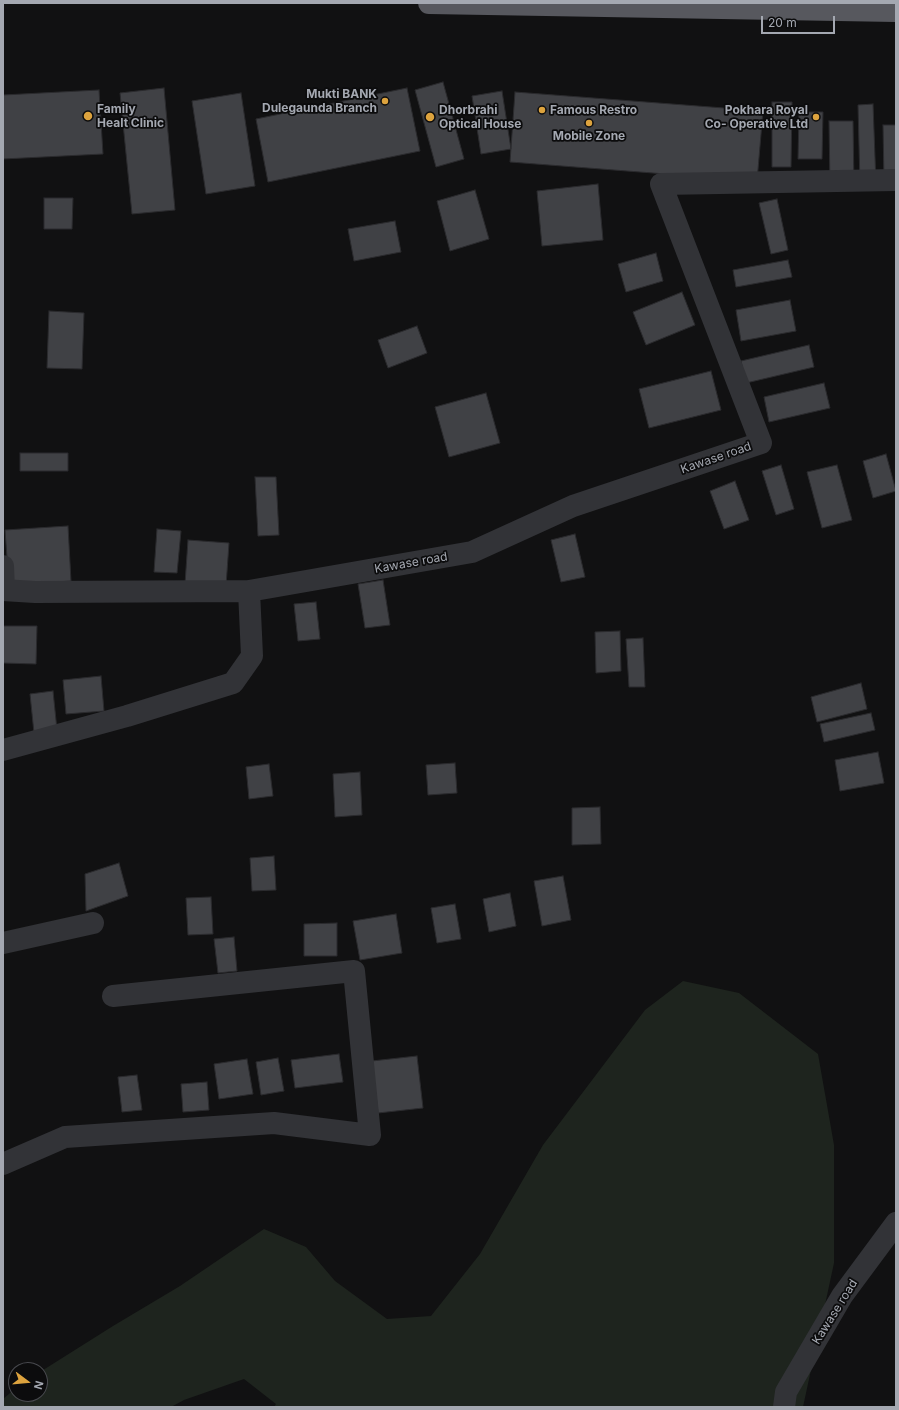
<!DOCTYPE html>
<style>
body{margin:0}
#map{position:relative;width:899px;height:1410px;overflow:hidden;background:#111112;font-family:Inter,sans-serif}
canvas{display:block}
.frame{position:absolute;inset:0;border:4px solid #a4a8b1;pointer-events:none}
.north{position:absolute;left:8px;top:1362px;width:40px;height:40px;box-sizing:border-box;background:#0c0c0d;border:1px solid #494a4f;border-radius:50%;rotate:106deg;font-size:11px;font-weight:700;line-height:16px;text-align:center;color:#a4a8b1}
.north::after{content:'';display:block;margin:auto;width:14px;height:18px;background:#dda33e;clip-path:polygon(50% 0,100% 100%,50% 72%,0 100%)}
.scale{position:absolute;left:761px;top:16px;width:74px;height:18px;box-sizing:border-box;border:2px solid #a4a8b1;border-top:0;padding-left:5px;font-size:12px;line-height:14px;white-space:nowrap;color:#a4a8b1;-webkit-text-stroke:3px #0c0c0d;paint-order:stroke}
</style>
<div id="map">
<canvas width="899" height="1410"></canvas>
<div class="frame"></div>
<div class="north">N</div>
<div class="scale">20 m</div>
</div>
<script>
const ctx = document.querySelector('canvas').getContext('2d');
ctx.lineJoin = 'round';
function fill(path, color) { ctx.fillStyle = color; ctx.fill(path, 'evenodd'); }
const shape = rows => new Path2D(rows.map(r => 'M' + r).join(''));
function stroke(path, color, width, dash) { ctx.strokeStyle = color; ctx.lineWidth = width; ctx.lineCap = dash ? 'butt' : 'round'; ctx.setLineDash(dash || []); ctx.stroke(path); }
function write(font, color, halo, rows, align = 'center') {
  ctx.font = font + ' Inter,sans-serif'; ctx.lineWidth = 3.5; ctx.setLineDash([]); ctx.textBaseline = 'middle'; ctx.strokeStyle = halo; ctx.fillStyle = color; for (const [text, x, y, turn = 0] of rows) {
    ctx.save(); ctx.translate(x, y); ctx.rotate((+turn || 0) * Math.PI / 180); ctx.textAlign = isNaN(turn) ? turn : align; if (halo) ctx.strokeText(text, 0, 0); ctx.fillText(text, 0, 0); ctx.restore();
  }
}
const green = shape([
 [683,981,739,993,818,1054,834,1145,834,1263,803,1407,274,1407,276,1404,244,1379,184,1400,171,1407,3,1407,3,1399,16,1388,16,1394,40,1394,40,1372,113,1326,180,1286,264,1229,306,1247,335,1281,387,1319,431,1316,480,1254,543,1145,645,1010]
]);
const building = shape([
 [443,82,464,159,436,167,415,90,443,82],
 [164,88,175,210,132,214,120,93,164,88],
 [407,88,420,151,268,182,256,119,407,88],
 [99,90,103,154,3,159,3,95,99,90],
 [502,91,511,149,481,154,472,96,502,91],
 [515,92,763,111,757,181,510,162,515,92],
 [241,93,255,186,206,194,192,101,241,93],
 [772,102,792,102,791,167,772,167,772,102],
 [873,104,876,184,860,185,858,105,873,104],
 [799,112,823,112,822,159,798,159,799,112],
 [829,121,853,121,854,187,830,187,829,121],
 [883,125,896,125,896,181,884,181,883,125],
 [598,184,603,240,542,246,537,191,598,184],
 [475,190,489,239,450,251,437,201,475,190],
 [44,198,73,198,72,229,44,229,44,198],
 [777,199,788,250,771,254,759,203,777,199],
 [395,221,401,252,354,261,348,229,395,221],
 [656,253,663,281,626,292,618,264,656,253],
 [788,260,792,277,736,287,733,270,788,260],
 [682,292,695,325,646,345,633,312,682,292],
 [790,300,796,331,741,341,736,310,790,300],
 [49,311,84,313,82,369,47,368,49,311],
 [417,326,427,353,388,368,378,340,417,326],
 [809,345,814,367,746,383,741,361,809,345],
 [711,371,721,410,649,428,639,389,711,371],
 [824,383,830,408,769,422,764,397,824,383],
 [486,393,500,443,449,457,435,407,486,393],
 [20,453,68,453,68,471,20,471,20,453],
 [886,454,896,491,873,498,863,461,886,454],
 [781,465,794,509,776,515,762,471,781,465],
 [837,465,852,520,822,528,807,472,837,465],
 [255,477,276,477,279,535,258,536,255,477],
 [735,481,749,520,724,529,710,491,735,481],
 [68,526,71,581,9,585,5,530,68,526],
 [157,529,181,531,177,573,154,572,157,529],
 [575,534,585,577,561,582,551,540,575,534],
 [188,540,229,543,226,586,185,584,188,540],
 [383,580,390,625,365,628,358,584,383,580],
 [316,602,320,639,298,641,294,604,316,602],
 [3,626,37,626,36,664,3,663,3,626],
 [620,631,621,671,596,673,595,632,620,631],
 [643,638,645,687,629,687,626,639,643,638],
 [101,676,104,711,66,714,63,680,101,676],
 [861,683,867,709,817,722,811,697,861,683],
 [53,691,57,730,34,733,30,694,53,691],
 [871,713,875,730,824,742,820,724,871,713],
 [878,752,884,783,840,791,835,760,878,752],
 [455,763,457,793,428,795,426,765,455,763],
 [269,764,273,796,249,799,246,767,269,764],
 [360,772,362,815,335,817,333,774,360,772],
 [600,807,601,844,572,845,572,808,600,807],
 [274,856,276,890,252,891,250,858,274,856],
 [119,863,128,896,86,911,85,874,119,863],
 [563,876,571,920,542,926,534,881,563,876],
 [510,893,516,926,489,932,483,899,510,893],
 [211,897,213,934,188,935,186,898,211,897],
 [455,904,461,939,437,943,431,908,455,904],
 [396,914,402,953,360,960,353,921,396,914],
 [337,923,337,956,304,956,304,924,337,923],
 [234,937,237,971,218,973,214,939,234,937],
 [339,1054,343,1082,295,1088,291,1060,339,1054],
 [417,1056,423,1108,378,1113,372,1061,417,1056],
 [278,1058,284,1091,261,1095,256,1062,278,1058],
 [247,1059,253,1094,219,1099,214,1064,247,1059],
 [137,1075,142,1110,122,1112,118,1077,137,1075],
 [207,1082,209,1110,183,1112,181,1084,207,1082]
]);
const minor = shape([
 [3,566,4,590],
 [3,590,35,592,249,591,472,552,573,506,761,443,661,184,896,180],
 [3,750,127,716,233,683,252,656,249,591],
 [3,943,93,923],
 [3,1164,65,1137,274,1123,370,1135,354,971,113,996],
 [784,1407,786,1392,842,1296,896,1223]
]);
const trunk = shape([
 [429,3,896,11]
]);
const markers = [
 [385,101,4,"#dda33e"],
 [542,110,4,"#dda33e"],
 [88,116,5,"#dda33e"],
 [430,117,5,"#dda33e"],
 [816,117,4,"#dda33e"],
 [589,123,4,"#dda33e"]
];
const poiNames = [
 ["Mukti BANK",377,94,"right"],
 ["Dulegaunda Branch",377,108,"right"],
 ["Family",97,109],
 ["Healt Clinic",97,123],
 ["Dhorbrahi",439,110],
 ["Optical House",439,124],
 ["Famous Restro",550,110],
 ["Pokhara Royal",808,110,"right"],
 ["Co- Operative Ltd",808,124,"right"],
 ["Mobile Zone",589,136,"center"]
];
const streetNames = [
 ["Kawase road",716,458,-19],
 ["Kawase road",411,563,-10],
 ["Kawase road",835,1312,-58]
];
fill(green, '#1e241e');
fill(building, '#404145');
stroke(building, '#2b2b2e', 1);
stroke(minor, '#323337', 22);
stroke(trunk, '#57585e', 22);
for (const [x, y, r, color] of markers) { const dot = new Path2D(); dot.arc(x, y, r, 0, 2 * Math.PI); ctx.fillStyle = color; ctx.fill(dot); stroke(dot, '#0c0c0d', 1.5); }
write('bold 12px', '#a4a8b1', '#0c0c0d', poiNames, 'left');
write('12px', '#a4a8b1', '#0c0c0d', streetNames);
</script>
